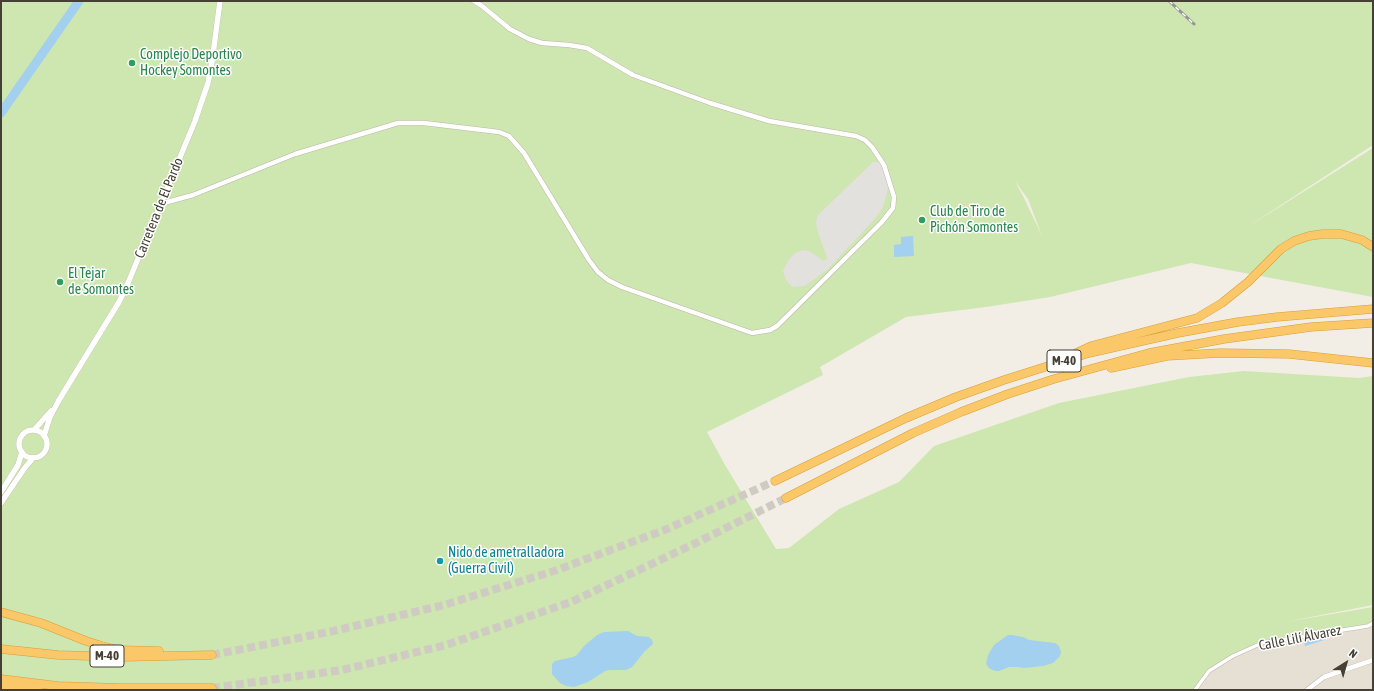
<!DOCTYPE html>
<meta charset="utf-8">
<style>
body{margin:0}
#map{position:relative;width:1374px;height:691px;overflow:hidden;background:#f2eee6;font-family:"Asap Condensed",sans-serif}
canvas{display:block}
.frame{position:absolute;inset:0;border:2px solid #453f35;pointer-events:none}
.north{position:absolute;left:1326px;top:643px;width:40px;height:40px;-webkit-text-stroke:3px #fff;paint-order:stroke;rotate:37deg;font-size:11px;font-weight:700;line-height:16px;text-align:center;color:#453f35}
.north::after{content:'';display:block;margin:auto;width:14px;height:18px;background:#453f35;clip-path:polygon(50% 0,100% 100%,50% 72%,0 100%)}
</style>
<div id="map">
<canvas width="1374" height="691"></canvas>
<div class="frame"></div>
<div class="north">N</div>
</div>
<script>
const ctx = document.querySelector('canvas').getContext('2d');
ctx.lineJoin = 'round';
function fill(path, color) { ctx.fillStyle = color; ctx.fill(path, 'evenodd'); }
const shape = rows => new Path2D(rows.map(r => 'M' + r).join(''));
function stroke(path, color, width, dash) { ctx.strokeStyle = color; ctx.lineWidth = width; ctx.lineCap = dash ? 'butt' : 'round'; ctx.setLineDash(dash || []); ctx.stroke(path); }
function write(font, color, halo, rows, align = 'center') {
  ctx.font = font + ' "Asap Condensed",sans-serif'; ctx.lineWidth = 3; ctx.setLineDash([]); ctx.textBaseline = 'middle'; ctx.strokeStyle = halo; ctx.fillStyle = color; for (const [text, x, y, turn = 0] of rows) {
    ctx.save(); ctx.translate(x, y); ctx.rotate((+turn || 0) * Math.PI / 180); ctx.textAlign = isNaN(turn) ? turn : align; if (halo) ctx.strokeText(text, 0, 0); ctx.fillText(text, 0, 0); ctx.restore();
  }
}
const residential = shape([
 [1373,607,1373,690,1174,690,1214,648]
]);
const green = shape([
 [1,1,1373,1,1373,145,1241,231,1373,148,1373,297,1191,263,1050,297,986,307,906,317,820,367,823,375,707,432,725,465,776,549,789,548,839,509,899,482,934,446,1059,403,1189,377,1244,371,1359,378,1373,376,1373,605,1285,622,1373,607,1373,623,1368,626,1262,643,1233,656,1209,671,1195,690,1,690],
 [1015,181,1028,199,1042,236,1024,198]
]);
const parking = shape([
 [873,162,880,162,888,185,887,194,882,209,873,221,828,269,805,286,792,287,786,280,783,271,789,259,795,253,803,250,809,251,824,261,827,258,818,232,816,223,817,216]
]);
const water = shape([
 [913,236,914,256,894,257,894,245,901,244,901,237],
 [628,631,637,636,649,637,652,640,653,644,645,651,632,667,626,670,610,670,605,671,588,682,574,687,566,686,560,683,552,674,552,664,555,661,573,657,577,655,584,646,597,635,604,632],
 [1008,635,1012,635,1023,637,1029,640,1055,643,1059,646,1061,652,1060,656,1053,663,1043,666,1024,668,1018,667,1009,667,999,671,995,671,989,668,986,664,988,655,994,645],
 [1322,635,1324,640,1305,646,1304,641]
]);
const river = shape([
 [1,113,79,1]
]);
const motorwayTunnel = shape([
 [212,655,329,632,444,605,557,570,667,529,775,481],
 [212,688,342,670,446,645,571,602,698,542,786,498]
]);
const pedestrian = shape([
 [1195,690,1209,671,1233,656,1262,643,1368,626,1373,623]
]);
const minor = shape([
 [160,204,193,195,295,154,398,123,424,123,499,132,509,136,524,153,589,260,598,272,608,280,622,287,752,333,770,330,777,326,881,223,893,208,894,197,884,165,872,147,865,140,856,136,769,121,710,103,633,75,587,48,569,45,542,43,529,39,510,29,482,6,474,1],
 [1307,690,1324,677,1373,660]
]);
const tertiary = shape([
 [34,430,51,411],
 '19 444a14 14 0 1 1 28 0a14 14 0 1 1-28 0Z',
 [44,436,50,417,59,400,119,302,128,283,195,121,208,83,212,62,220,1],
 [1,492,18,465,22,452],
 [1,503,24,469,33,458]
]);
const motorway = shape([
 [1076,353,1091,346,1197,318,1222,303,1248,282,1281,249,1294,241,1309,236,1323,234,1341,234,1362,240,1373,247],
 [1111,368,1167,356,1220,353,1289,354,1373,363],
 [775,481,906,418,956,397,1004,380,1089,353,1178,333,1238,322,1277,317,1373,309],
 [786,498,913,433,961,412,1008,394,1054,379,1149,353,1224,339,1311,327,1373,323],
 [1,612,41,623,86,641,102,646,118,650,159,651],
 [1,649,58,655,122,657,212,655],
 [1,679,58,686,121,688,212,688],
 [1,687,38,690]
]);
const rail = shape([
 [1169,1,1194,24]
]);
const markers = [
 [132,63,4,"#2e9e5b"],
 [922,220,4,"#2e9e5b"],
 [60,282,4,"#2e9e5b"],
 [440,561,4,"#0f9aa8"]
];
const shields = [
 [1064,361,34],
 [107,656,34]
];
const shieldNames = [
 ["M-40",1064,361],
 ["M-40",107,656]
];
const leisureNames = [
 ["Complejo Deportivo",140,55],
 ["Hockey Somontes",140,71],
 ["Club de Tiro de",930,212],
 ["Pichón Somontes",930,228],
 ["El Tejar",68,274],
 ["de Somontes",68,290]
];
const streetNames = [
 ["Carretera de El Pardo",159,208,-68],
 ["Calle Lilí Álvarez",1300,638,-11]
];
const cultureNames = [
 ["Nido de ametralladora",448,553],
 ["(Guerra Civil)",448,569]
];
fill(residential, '#e6e0d4');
fill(green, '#cee6af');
fill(parking, '#e3e1de');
fill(water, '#a3d0ee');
stroke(river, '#a3d0ee', 9);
stroke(motorwayTunnel, '#cfcbc3', 8, [8, 4]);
stroke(pedestrian, '#bdb6a9', 4.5);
stroke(minor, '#bdb6a9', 5.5);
stroke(tertiary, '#bdb6a9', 6);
stroke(motorway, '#d99d39', 9);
stroke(pedestrian, '#fff', 3.5);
stroke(minor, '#fff', 4.5);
stroke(tertiary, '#fff', 5.5);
stroke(motorway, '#fac869', 8);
stroke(rail, '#959595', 3);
stroke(rail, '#fff', 1.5, [4.5]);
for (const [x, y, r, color] of markers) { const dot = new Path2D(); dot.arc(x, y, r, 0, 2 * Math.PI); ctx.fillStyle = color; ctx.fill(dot); stroke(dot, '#fff', 1.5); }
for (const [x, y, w] of shields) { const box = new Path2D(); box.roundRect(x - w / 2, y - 11, w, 22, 3); ctx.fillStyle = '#fff'; ctx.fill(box); stroke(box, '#453f35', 1); }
write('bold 13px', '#453f35', null, shieldNames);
write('14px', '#27864d', '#fff', leisureNames, 'left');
write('14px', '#453f35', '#fff', streetNames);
write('14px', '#0d838f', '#fff', cultureNames, 'left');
</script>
